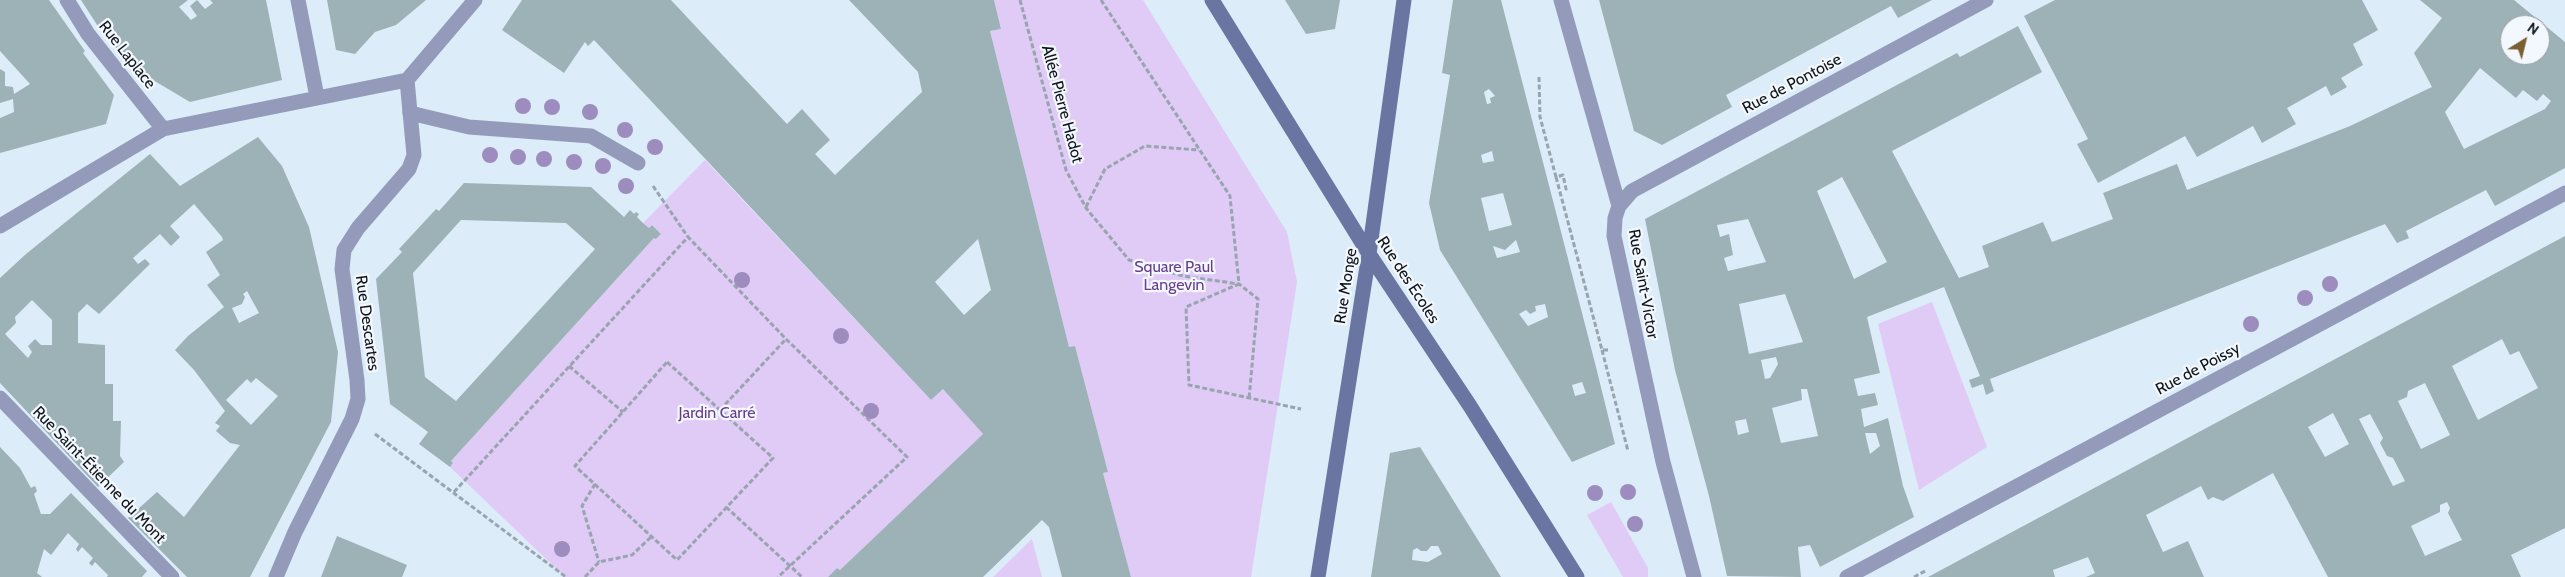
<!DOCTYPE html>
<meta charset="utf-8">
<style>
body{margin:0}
#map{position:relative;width:2565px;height:577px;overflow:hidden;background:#ddecf9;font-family:Cabin,sans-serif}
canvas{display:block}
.north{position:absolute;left:2500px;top:15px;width:50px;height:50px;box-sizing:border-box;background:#f2f8fd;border:1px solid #979da2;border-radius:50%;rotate:36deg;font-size:14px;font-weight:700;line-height:20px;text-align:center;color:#0f1419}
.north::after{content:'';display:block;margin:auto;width:18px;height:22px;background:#7b5e31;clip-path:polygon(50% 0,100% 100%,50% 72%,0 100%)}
</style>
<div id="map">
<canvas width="2565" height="577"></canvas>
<div class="north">N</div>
</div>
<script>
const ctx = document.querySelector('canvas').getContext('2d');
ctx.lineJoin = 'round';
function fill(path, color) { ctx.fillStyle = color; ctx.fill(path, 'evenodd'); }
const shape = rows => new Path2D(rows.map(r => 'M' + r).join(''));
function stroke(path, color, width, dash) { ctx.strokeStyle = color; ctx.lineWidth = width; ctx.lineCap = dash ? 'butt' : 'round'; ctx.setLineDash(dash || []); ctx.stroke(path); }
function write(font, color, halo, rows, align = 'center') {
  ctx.font = font + ' Cabin,sans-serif'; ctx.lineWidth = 4.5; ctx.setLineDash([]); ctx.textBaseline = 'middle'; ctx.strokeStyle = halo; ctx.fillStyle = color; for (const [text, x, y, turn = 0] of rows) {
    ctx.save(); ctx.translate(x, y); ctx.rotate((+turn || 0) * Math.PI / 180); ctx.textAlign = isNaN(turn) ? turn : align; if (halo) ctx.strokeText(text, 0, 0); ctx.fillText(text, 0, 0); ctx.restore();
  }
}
const green = shape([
 [994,0,1143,0,1287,232,1297,282,1251,577,1131,577,1103,473,1108,472,1075,346,1069,347,990,31,1001,29],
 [705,160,931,400,943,389,983,434,840,570,837,568,828,577,565,577,450,467,453,463,451,461,654,238,656,239,661,234,652,225,649,228,643,223],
 [1932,302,1987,447,1919,490,1878,324],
 [1611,502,1648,568,1648,577,1623,577,1587,515],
 [1032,539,1042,577,993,577]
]);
const building = shape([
 [0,0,49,0,85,51,83,53,114,95,106,124,0,153,0,118,14,112,13,99,0,103,0,69,5,72,5,86,13,87,14,94,30,84,0,51],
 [81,0,188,0,179,7,191,20,197,16,190,6,197,0,205,9,213,3,210,0,266,0,282,80,190,102,136,70,101,31],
 [327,0,426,0,396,25,375,32,355,54,336,50],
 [522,0,671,0,787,124,802,109,830,140,815,154,835,175,922,92,918,72,849,0,994,0,1001,29,990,31,1069,347,1075,346,1108,472,1103,473,1131,577,1062,577,1049,527,1042,520,983,577,828,577,837,568,840,570,983,434,943,389,931,400,594,40,588,46,585,42,564,73,502,30],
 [978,239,991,290,964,315,935,282],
 [1285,0,1340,0,1335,29,1306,34],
 [1453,0,1501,0,1596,367,1615,444,1572,462,1440,250,1429,203,1450,75,1442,73],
 [1489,89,1495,96,1490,98,1491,103,1487,104,1484,92],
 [1492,151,1494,161,1483,163,1481,155],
 [1503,193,1512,225,1489,231,1481,198],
 [1516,240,1520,252,1497,258,1493,246,1505,250],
 [1545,304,1548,317,1528,326,1519,314,1526,310,1530,314,1536,311,1535,306],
 [1582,382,1586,393,1575,396,1572,385],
 [1599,0,1932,0,1898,18,1891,6,1726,95,1732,107,1662,145,1634,131],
 [2055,0,2362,0,2378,30,2353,44,2363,65,2341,78,2347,87,2331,96,2326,86,2287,108,2296,124,2262,143,2253,126,2197,157,2185,136,2098,183,2077,144,2088,139,2024,16],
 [2420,0,2514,0,2565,42,2565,168,2495,206,2486,190,2406,231,2409,238,2397,243,2385,224,1990,379,1994,391,1986,395,1983,384,1972,388,1969,380,1980,376,1944,287,1867,317,1880,373,1854,379,1858,396,1875,393,1878,405,1861,409,1864,427,1888,418,1903,486,1914,517,1820,567,1810,545,1798,547,1801,577,1727,576,1709,496,1675,370,1645,219,1957,53,1960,57,2018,26,2042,72,1892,151,1959,278,1989,267,1982,246,2043,222,2052,242,2113,219,2103,193,2177,164,2187,190,2350,126,2432,87,2414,53,2442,18],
 [2510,25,2540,25,2540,55,2510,55],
 [2480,68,2516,98,2523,90,2537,101,2543,94,2551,101,2545,109,2464,149,2445,112],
 [1842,177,1887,262,1854,279,1817,191],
 [1748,219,1766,262,1728,271,1724,258,1733,255,1729,234,1720,237,1717,225],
 [1785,294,1803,342,1749,354,1739,304],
 [1776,357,1778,364,1770,378,1765,379,1761,360],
 [1801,389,1807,389,1818,436,1781,443,1772,408,1802,400],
 [1746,419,1749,432,1738,435,1735,421],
 [1865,433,1876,433,1880,446,1870,454],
 [258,137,282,166,309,227,338,352,331,422,250,577,187,577,128,518,157,492,184,517,240,445,230,443,216,431,220,426,215,423,225,411,194,370,175,350,188,336,224,307,207,285,220,275,206,252,223,240,222,237,194,204,170,226,180,237,171,246,160,234,133,258,138,264,145,259,150,264,99,314,87,304,78,313,78,343,105,345,105,384,113,384,113,421,121,421,120,456,124,462,98,487,0,383,0,278,26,254,150,154,180,186],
 [247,291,259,313,239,323,232,308,242,304,245,297,243,294],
 [32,300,52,320,52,345,41,345,35,339,28,346,32,352,28,358,5,334,16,323,15,317],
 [256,378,278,396,251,425,226,400,247,379,251,383],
 [464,183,591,187,624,217,630,210,634,214,636,212,639,214,637,217,643,223,649,228,652,225,661,234,656,239,654,238,451,461,453,463,450,467,419,444,428,432,390,404,376,279,402,252,399,249,436,209,439,211],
 [461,220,566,223,595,249,456,401,425,377,413,273],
 [2565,236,2565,528,2511,555,2521,577,2328,577,2273,473,2223,501,2213,497,2208,500,2201,486,2146,515,2163,552,2188,541,2204,577,2086,577,2095,573,2088,557,2053,570,2055,577,1928,577],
 [2502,339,2510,355,2519,351,2538,388,2478,420,2452,366],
 [2425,383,2450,435,2421,449,2398,401,2407,397,2408,391],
 [2333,413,2349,444,2325,457,2308,427],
 [2370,414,2383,438,2380,443,2387,456,2393,458,2405,481,2393,486,2359,419],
 [2447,502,2450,508,2448,513,2462,540,2425,556,2411,526,2440,512,2440,505],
 [0,447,20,468,31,488,35,486,37,491,34,494,41,514,50,514,71,493,147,571,142,577,107,577,108,575,95,562,92,566,89,563,93,558,82,547,78,552,76,549,79,544,68,533,51,555,44,549,37,573,42,577,0,577],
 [1420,447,1445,487,1501,577,1371,577,1390,453],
 [1431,546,1438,546,1442,554,1428,562,1412,560,1413,550,1417,548,1421,551,1427,551],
 [337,536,407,565,402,577,321,577]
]);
const path = shape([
 [1020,0,1066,170,1086,208,1129,260,1183,276,1239,284,1258,299,1249,399],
 [1101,0,1230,196,1239,284,1186,307,1189,385,1301,409],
 [1539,77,1540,117,1556,177,1563,175,1566,189,1569,187],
 [1556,177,1602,350,1608,350],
 [653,186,688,237],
 [1086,207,1105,169,1145,146,1199,150],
 [1602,350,1628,451],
 [667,362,773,458,677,560,575,466,667,362],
 [569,366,623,412],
 [720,410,786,339],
 [375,434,566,577],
 [595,484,582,506,599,562],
 [454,492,688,237,786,339,907,457,778,577],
 [726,507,802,577],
 [585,577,599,562,632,555,651,537],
 [1914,577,1927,570]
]);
const lane = shape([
 [410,113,469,127,591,136,638,163]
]);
const street = shape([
 [67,0,88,34,163,129],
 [298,0,317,97],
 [1561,0,1619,206],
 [0,226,163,129,407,80,475,0],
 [0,398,172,577],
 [276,577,295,532,352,419,358,399,357,380,342,269,344,250,358,228,409,169,414,155,407,80],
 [1694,577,1663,462,1614,236,1615,218,1619,206,1632,191,1986,0],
 [1847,577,2565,193]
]);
const secondary = shape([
 [1212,0,1369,254,1470,406,1577,577],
 [1318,577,1369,254,1404,0]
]);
const trees = [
 [523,106],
 [552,107],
 [590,112],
 [625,130],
 [655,147],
 [490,155],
 [518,157],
 [544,159],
 [574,162],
 [603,166],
 [626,186],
 [742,280],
 [2330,284],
 [2305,298],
 [2251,324],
 [841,336],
 [871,411],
 [1628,492],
 [1595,493],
 [1635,524],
 [562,549]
];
const streetNames = [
 ["Rue Laplace",127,55,52],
 ["Rue de Pontoise",1792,84,-28],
 ["Allée Pierre Hadot",1062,104,75],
 ["Rue des Écoles",1408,280,57],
 ["Rue Saint-Victor",1643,284,80],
 ["Rue Monge",1346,286,-81],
 ["Rue Descartes",367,323,82],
 ["Rue de Poissy",2198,369,-28],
 ["Rue Saint-Étienne du Mont",99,475,46]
];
const parkNames = [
 ["Square Paul",1174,267],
 ["Langevin",1174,285],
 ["Jardin Carré",717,413]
];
fill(green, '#e0caf6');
fill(building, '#9db2b6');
stroke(path, '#98a4ae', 3, [5, 2.5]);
stroke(lane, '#949bba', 15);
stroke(street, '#949bba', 15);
stroke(secondary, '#6b75a1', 15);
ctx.fillStyle = '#9d8cbe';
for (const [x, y] of trees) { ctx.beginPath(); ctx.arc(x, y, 8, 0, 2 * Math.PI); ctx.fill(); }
write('16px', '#0f1419', '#f2f8fd', streetNames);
write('16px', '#693d8d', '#f2f8fd', parkNames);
</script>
